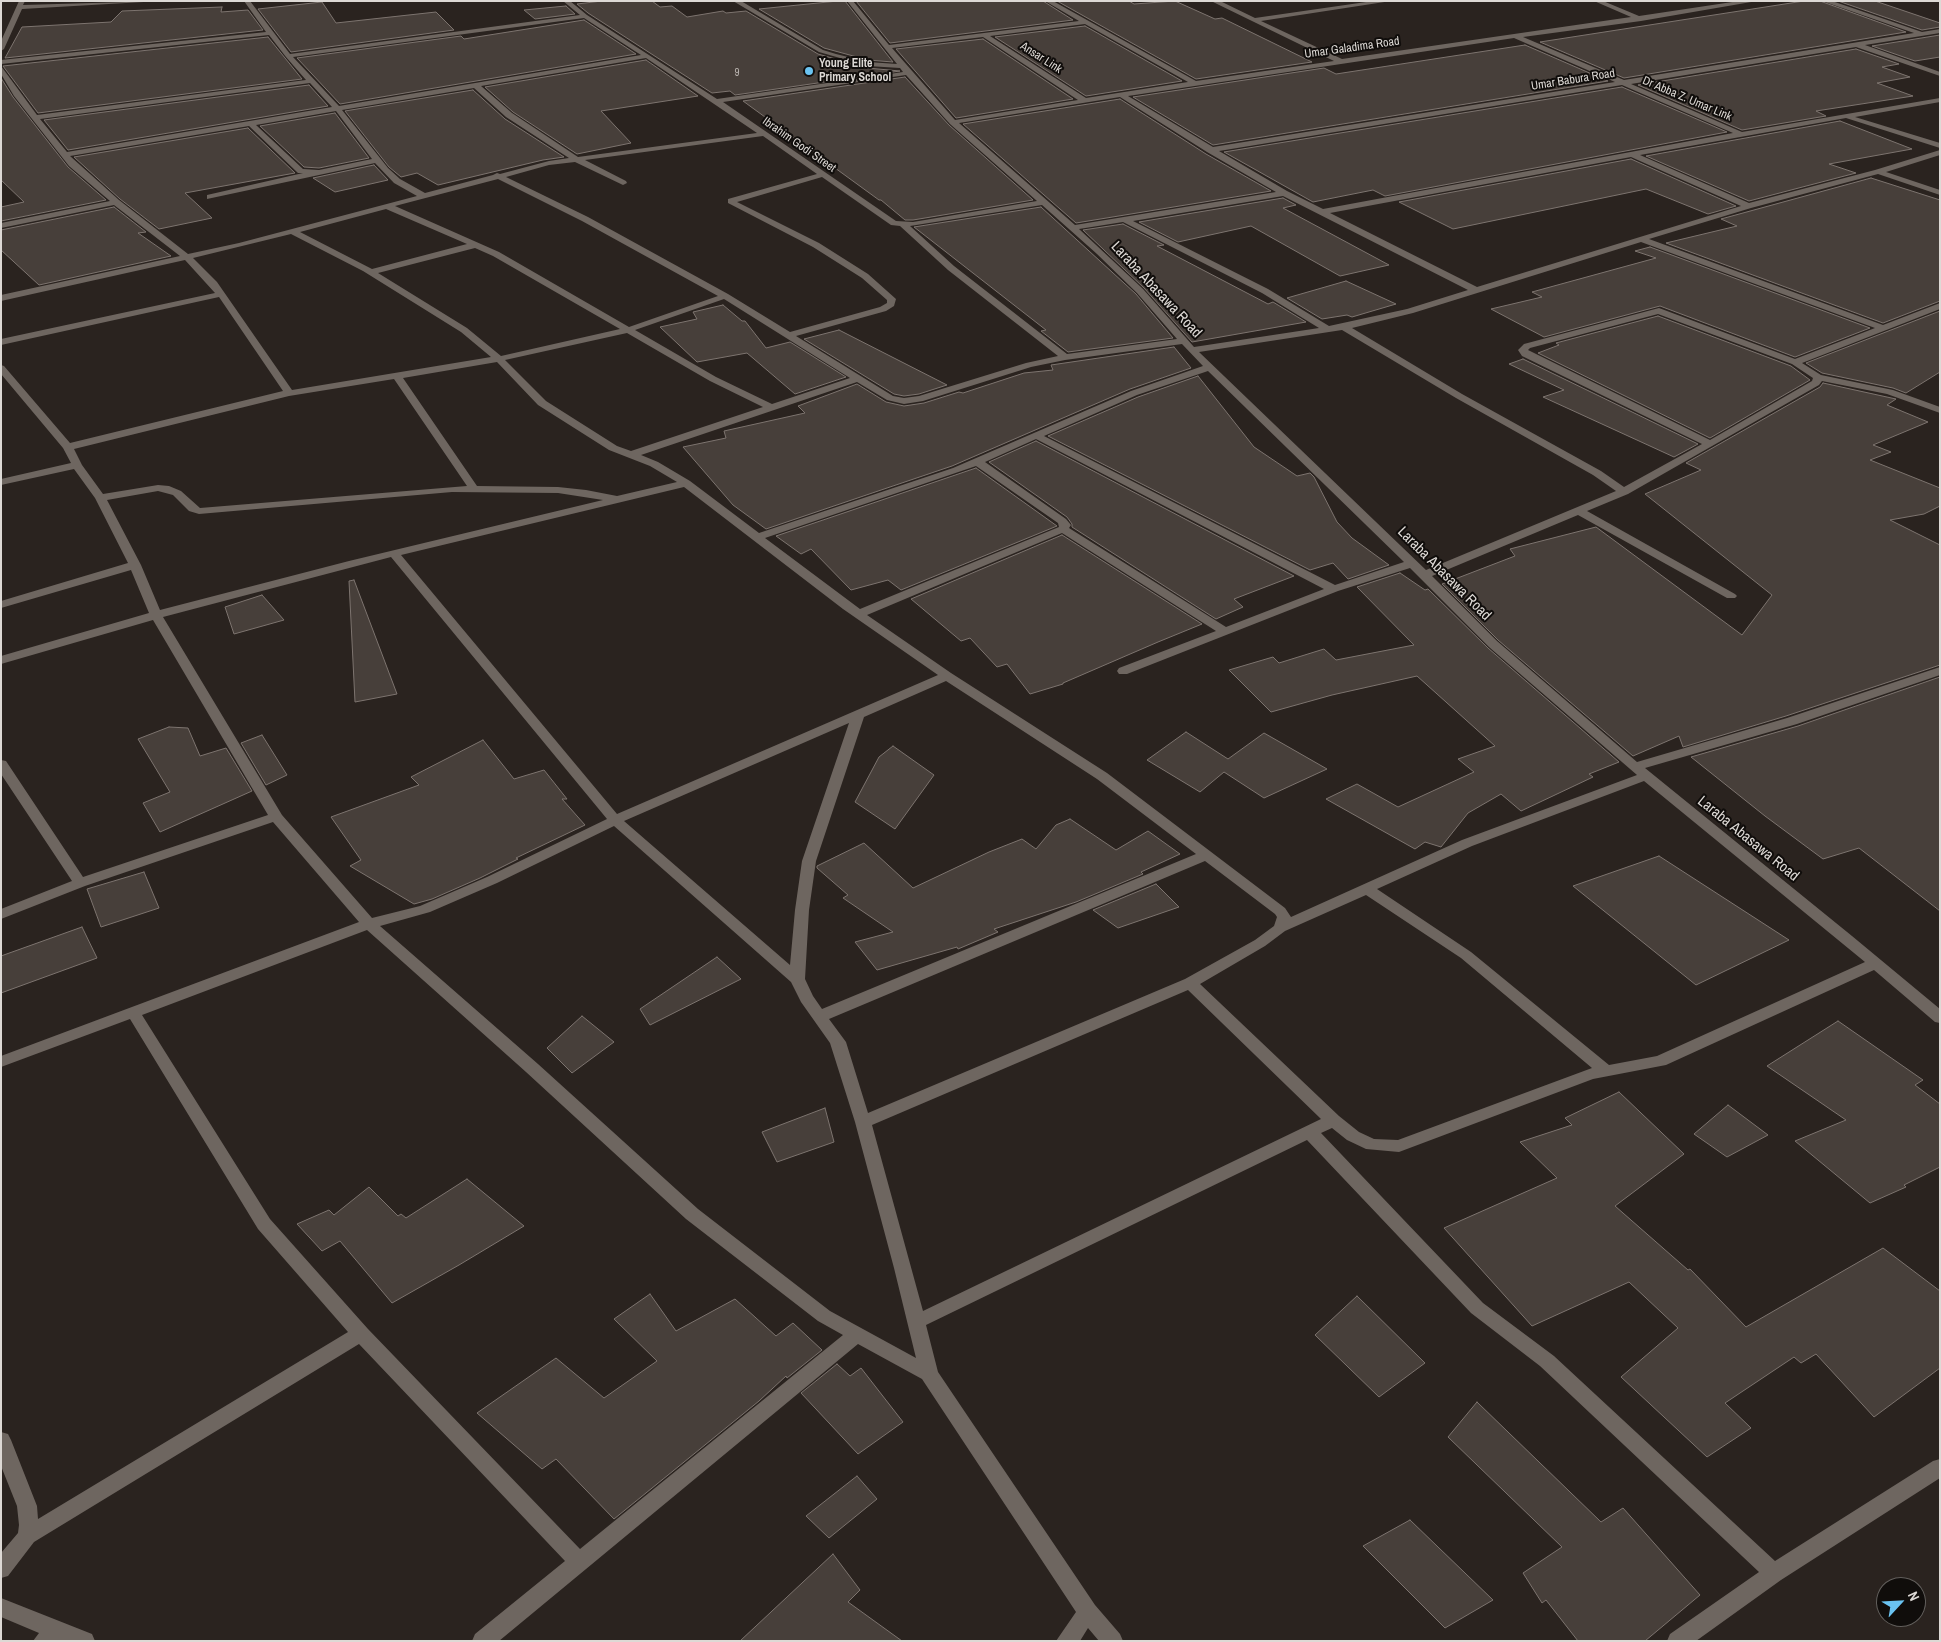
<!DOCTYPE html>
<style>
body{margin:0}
#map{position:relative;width:1941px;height:1642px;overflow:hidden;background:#2a231f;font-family:"Archivo Narrow",sans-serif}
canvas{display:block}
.frame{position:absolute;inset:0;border:2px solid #ddd9d5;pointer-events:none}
.north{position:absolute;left:1876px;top:1577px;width:50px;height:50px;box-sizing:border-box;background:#100d0b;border:1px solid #625f5c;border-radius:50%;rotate:65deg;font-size:14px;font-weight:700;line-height:20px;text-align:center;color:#ddd9d5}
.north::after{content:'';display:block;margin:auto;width:18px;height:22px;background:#6ac3f1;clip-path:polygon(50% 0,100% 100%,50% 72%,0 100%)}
</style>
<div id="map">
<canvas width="1941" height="1642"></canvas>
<div class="frame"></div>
<div class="north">N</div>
</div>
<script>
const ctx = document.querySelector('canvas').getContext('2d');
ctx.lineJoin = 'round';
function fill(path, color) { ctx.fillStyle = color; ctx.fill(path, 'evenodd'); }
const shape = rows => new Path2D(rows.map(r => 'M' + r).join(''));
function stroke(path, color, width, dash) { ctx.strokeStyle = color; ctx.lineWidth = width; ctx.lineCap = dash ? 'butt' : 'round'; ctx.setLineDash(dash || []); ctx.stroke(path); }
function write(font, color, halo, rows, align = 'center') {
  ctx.font = font + ' "Archivo Narrow",sans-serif'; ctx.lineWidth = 4; ctx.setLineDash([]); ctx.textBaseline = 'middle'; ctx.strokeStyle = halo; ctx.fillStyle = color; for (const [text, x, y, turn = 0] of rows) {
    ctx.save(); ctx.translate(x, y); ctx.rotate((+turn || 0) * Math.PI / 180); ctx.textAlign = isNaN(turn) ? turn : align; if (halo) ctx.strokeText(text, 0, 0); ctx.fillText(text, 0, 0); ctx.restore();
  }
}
const building = shape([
 [602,1,652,1,660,7,672,6,687,17,723,11,726,13,746,11,818,54,867,68,900,71,735,95,730,91,712,93,588,13,577,4,602,1],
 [838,1,845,1,893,62,868,60,824,48,759,9,838,1],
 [856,1,1043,1,1073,20,890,43,856,1],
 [1057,1,1129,1,1134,4,1175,1,1215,19,1222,18,1312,62,1196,79,1057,1],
 [1804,1,1820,1,1906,32,1624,78,1540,42,1804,1],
 [1838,1,1875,1,1940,23,1940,27,1922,30,1838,1],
 [322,2,336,23,436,12,454,30,291,52,258,9,322,2],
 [566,6,575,14,535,19,524,10,566,6],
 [222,7,221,12,248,10,263,30,5,58,22,27,111,22,122,11,222,7],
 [584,20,636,54,340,104,297,58,461,36,464,39,584,20],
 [1085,26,1182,81,1086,96,995,37,1085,26],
 [1940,35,1940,57,1915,61,1872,46,1940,35],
 [268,37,302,79,38,113,3,66,268,37],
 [983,39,1073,99,956,118,896,49,983,39],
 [1525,45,1608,81,1213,145,1133,97,1324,68,1336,74,1525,45],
 [1856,49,1899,64,1882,67,1910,77,1877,83,1913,96,1816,111,1826,116,1742,130,1638,85,1856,49],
 [646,60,698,96,601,111,631,143,577,154,513,112,485,87,646,60],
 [905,77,949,125,1033,200,913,220,905,220,881,200,879,200,743,101,905,77],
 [1,78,13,97,68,167,106,200,1,221,1,207,24,202,1,180,1,78],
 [309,85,328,106,68,150,44,120,309,85],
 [1622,87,1727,132,1385,196,1373,190,1313,202,1224,152,1622,87],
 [473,90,505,119,564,157,543,160,438,185,417,173,401,177,389,167,345,111,473,90],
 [1120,99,1206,154,1271,191,1076,223,963,124,1120,99],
 [335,113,369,158,319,168,304,167,260,126,335,113],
 [1840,121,1912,149,1829,164,1856,173,1749,201,1646,156,1840,121],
 [248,128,295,173,185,193,212,218,159,229,120,199,74,157,248,128],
 [1631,159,1736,206,1708,214,1646,189,1453,229,1399,202,1631,159],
 [374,165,388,180,335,192,313,178,374,165],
 [1871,178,1940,200,1940,301,1883,323,1666,243,1737,226,1721,219,1871,178],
 [1283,198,1296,205,1283,208,1389,265,1340,276,1251,226,1178,242,1139,222,1283,198],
 [114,207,146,232,138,233,171,256,39,285,1,250,1,230,114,207],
 [1041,207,1136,294,1173,338,1068,352,1041,331,1046,330,914,227,1041,207],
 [1123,224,1164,245,1157,246,1268,304,1273,302,1306,322,1192,342,1144,288,1083,230,1123,224],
 [1650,247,1870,328,1795,357,1660,306,1544,337,1491,309,1542,297,1532,292,1656,258,1635,251,1650,247],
 [1346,281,1396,304,1352,317,1347,315,1322,319,1287,298,1346,281],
 [723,305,742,321,745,321,766,348,790,342,846,377,795,394,747,353,697,362,660,327,697,319,693,312,723,305],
 [1940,311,1940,372,1906,393,1893,388,1822,373,1806,363,1940,311],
 [1658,316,1791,366,1810,380,1710,438,1538,353,1559,345,1556,343,1658,316],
 [839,330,947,385,919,394,904,396,894,394,804,339,839,330],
 [1174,347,1191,368,1130,389,952,466,766,529,733,505,683,447,726,438,724,431,805,413,798,406,857,384,886,402,904,406,924,403,959,392,963,393,1024,373,1053,370,1051,365,1174,347],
 [1523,359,1698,444,1674,457,1543,397,1564,390,1509,364,1523,359],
 [1198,376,1254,447,1297,476,1310,473,1314,477,1337,522,1352,538,1389,565,1348,579,1333,563,1310,570,1048,436,1138,397,1198,376],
 [1823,383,1896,399,1887,405,1928,422,1873,445,1891,452,1870,460,1940,488,1940,506,1924,514,1890,520,1940,545,1940,665,1786,716,1683,747,1679,736,1633,756,1498,640,1442,584,1515,556,1510,549,1596,527,1742,635,1772,595,1645,494,1701,470,1686,463,1820,387,1823,383],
 [1036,441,1294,576,1234,599,1243,607,1216,619,1072,527,1072,524,1067,517,989,462,1036,441],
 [976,468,1057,526,901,590,888,580,851,590,811,549,801,554,776,536,976,468],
 [1062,535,1202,624,1158,642,1063,683,1063,684,1030,694,1007,664,997,667,970,638,961,641,911,599,1062,535],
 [1400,573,1425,590,1428,589,1488,648,1619,762,1589,774,1593,777,1521,811,1501,794,1468,813,1441,847,1425,842,1415,849,1326,799,1357,784,1398,807,1474,772,1458,759,1495,746,1417,676,1332,695,1271,712,1229,670,1273,657,1279,663,1324,649,1336,660,1414,645,1357,587,1400,573],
 [354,580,397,694,355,702,349,581,354,580],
 [262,595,284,620,234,634,225,607,262,595],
 [1940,677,1940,911,1859,848,1823,859,1765,816,1691,757,1798,726,1940,677],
 [169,727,188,728,200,756,226,748,252,791,160,832,143,803,170,792,138,739,169,727],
 [1186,732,1228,759,1264,733,1327,769,1264,798,1224,772,1200,792,1147,760,1186,732],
 [262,735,287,775,266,785,241,743,262,735],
 [483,740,514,779,544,770,567,799,562,799,585,825,516,858,518,859,480,878,432,899,414,904,350,866,361,860,331,817,419,785,411,777,483,740],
 [893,746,934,775,895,829,855,802,879,757,893,746],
 [1070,819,1116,850,1148,831,1180,854,1141,872,1143,874,1076,902,994,929,998,932,958,949,957,947,877,970,855,942,893,932,843,898,848,895,817,868,817,866,864,843,913,888,989,852,1022,839,1036,849,1056,825,1070,819],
 [1659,856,1789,940,1696,985,1573,886,1659,856],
 [144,872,159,908,101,927,87,889,144,872],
 [1156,884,1179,907,1118,928,1093,910,1156,884],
 [82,927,97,958,1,993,1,956,82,927],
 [717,957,741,979,650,1025,640,1009,717,957],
 [582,1016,614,1042,572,1073,547,1048,582,1016],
 [1838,1021,1923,1080,1915,1085,1940,1104,1940,1167,1904,1185,1906,1187,1870,1203,1795,1141,1846,1120,1767,1066,1838,1021],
 [1619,1092,1684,1154,1615,1206,1688,1270,1690,1269,1746,1327,1883,1248,1940,1291,1940,1368,1874,1417,1816,1354,1801,1363,1794,1357,1725,1403,1751,1428,1707,1457,1621,1377,1678,1328,1629,1282,1532,1326,1444,1228,1557,1178,1520,1142,1572,1125,1565,1118,1619,1092],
 [1728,1105,1768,1135,1727,1157,1694,1134,1728,1105],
 [825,1108,834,1142,777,1162,762,1132,825,1108],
 [467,1179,524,1226,459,1265,392,1303,340,1241,322,1251,297,1224,329,1210,334,1215,369,1187,398,1216,401,1214,406,1218,467,1179],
 [650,1294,676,1331,735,1299,776,1336,793,1323,822,1350,787,1378,786,1376,759,1401,614,1519,556,1459,542,1469,477,1413,556,1358,604,1398,657,1361,614,1319,650,1294],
 [1357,1296,1425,1363,1379,1397,1315,1335,1357,1296],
 [837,1364,850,1376,861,1368,903,1422,858,1454,801,1393,837,1364],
 [1477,1402,1601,1522,1623,1508,1700,1595,1645,1641,1578,1641,1546,1600,1542,1603,1523,1573,1562,1547,1448,1437,1477,1402],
 [857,1476,877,1499,829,1538,806,1516,857,1476],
 [1410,1520,1493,1600,1445,1628,1363,1546,1410,1520],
 [833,1554,860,1590,848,1602,902,1641,740,1641,833,1554]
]);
const minor = shape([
 [19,1,25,1,23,5,161,1,22,9,4,49,1,51,1,41,19,1],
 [244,1,250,1,290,54,580,15,563,1,570,1,587,15,717,99,903,72,900,68,868,66,819,52,733,1,741,1,823,50,836,54,868,62,897,64,847,1,853,1,889,45,1079,21,1045,1,1053,1,1196,81,1334,61,1211,1,1220,1,1255,18,1373,1,1391,1,1261,21,1342,59,1631,17,1594,1,1603,1,1639,16,1739,1,1757,1,1641,21,1523,37,1624,80,1914,33,1822,1,1832,1,1922,32,1940,29,1940,33,1865,45,1940,72,1940,76,1856,47,1631,84,1742,132,1940,98,1940,102,1855,117,1940,143,1940,148,1846,118,1640,155,1749,203,1875,170,1940,150,1940,155,1886,172,1940,190,1940,195,1878,174,1751,208,1649,239,1883,325,1940,303,1940,309,1802,363,1821,375,1893,390,1940,407,1940,413,1887,394,1822,381,1819,385,1628,494,1587,511,1735,594,1737,596,1735,598,1727,598,1578,515,1432,576,1497,641,1637,762,1787,718,1940,667,1940,675,1797,724,1645,768,1852,936,1940,1009,1940,1023,1935,1022,1874,970,1666,1065,1593,1079,1399,1152,1366,1149,1347,1140,1332,1128,1321,1133,1483,1303,1554,1356,1775,1561,1933,1461,1940,1459,1940,1478,1781,1580,1696,1641,1667,1641,1670,1634,1759,1572,1540,1366,1471,1313,1307,1140,926,1325,938,1372,1095,1605,1120,1634,1123,1641,1099,1641,1088,1628,1080,1641,1056,1641,1076,1612,922,1379,858,1344,499,1641,472,1641,475,1634,565,1561,359,1344,34,1542,8,1576,1,1578,1,1553,18,1533,19,1525,17,1506,1,1466,1,1432,8,1434,11,1440,37,1506,38,1519,348,1332,258,1229,130,1019,1,1067,1,1056,359,922,273,822,85,886,1,919,1,909,72,881,1,774,1,760,6,761,83,877,268,815,153,620,1,664,1,656,149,613,131,570,1,608,1,601,128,563,95,498,74,469,1,485,1,479,71,463,63,448,1,374,1,365,4,366,70,443,283,391,219,297,1,345,1,339,215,293,185,260,1,301,1,295,180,256,114,205,1,228,1,223,110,201,69,166,14,96,1,74,1,66,37,115,306,80,286,57,269,35,1,64,1,60,266,32,244,1],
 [584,18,641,55,339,106,293,57,584,18],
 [1085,24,1188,82,1086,98,990,36,1085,24],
 [983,37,1078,100,955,120,892,48,983,37],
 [1514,38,1615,82,1213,147,1128,96,1514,38],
 [646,58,757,133,578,157,512,113,481,86,646,58],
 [906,75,950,124,1037,201,913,222,896,221,723,102,906,75],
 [310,83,332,107,67,152,40,119,310,83],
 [1622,85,1733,133,1323,209,1287,191,1219,151,1622,85],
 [474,88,506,117,569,158,549,161,500,174,497,173,493,175,425,193,400,179,388,168,342,110,474,88],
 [1120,97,1207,152,1276,192,1075,225,959,123,1120,97],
 [336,111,372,159,319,170,303,169,256,125,336,111],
 [249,126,298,173,303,173,207,195,207,199,375,163,394,183,417,196,239,243,188,254,119,200,70,156,249,126],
 [763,136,817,174,728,199,728,203,813,247,862,278,887,300,887,303,880,307,790,332,728,294,588,217,506,177,549,165,575,162,623,185,627,183,626,181,585,160,763,136],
 [1631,157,1741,206,1477,287,1330,213,1631,157],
 [822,177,891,225,900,226,948,270,1058,356,1026,363,919,396,904,398,893,396,796,336,886,311,894,306,896,299,868,274,819,243,737,202,822,177],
 [498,179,582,221,718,296,629,327,499,252,395,206,498,179],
 [1283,196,1468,290,1407,309,1329,326,1268,289,1133,221,1283,196],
 [1042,205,1097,254,1137,293,1177,339,1067,354,954,266,910,226,1042,205],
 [386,209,467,244,372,269,300,232,386,209],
 [1123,222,1262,293,1319,328,1194,347,1143,289,1079,229,1123,222],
 [291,234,363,271,461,332,491,357,292,390,217,282,193,258,291,234],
 [1641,242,1875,328,1795,359,1659,308,1524,344,1518,350,1522,356,1702,444,1624,487,1601,471,1462,394,1352,328,1413,313,1641,242],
 [475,248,493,256,620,329,501,356,467,328,378,273,475,248],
 [724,299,850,378,772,404,716,377,635,330,724,299],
 [1658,314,1792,364,1813,378,1812,381,1710,440,1528,350,1530,348,1658,314],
 [1342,330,1456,398,1593,475,1616,491,1426,570,1199,352,1342,330],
 [627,333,710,381,763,407,631,451,617,446,546,401,505,360,627,333],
 [1182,344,1203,366,1131,391,953,468,759,533,690,481,658,462,641,455,857,382,887,400,904,404,923,401,1031,367,1065,360,1182,344],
 [497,362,538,405,609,450,650,466,677,482,617,496,586,490,558,487,477,486,403,378,497,362],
 [1208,371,1404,562,1335,585,1044,436,1137,395,1208,371],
 [394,379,467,486,200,508,181,491,169,486,158,485,103,494,82,465,74,449,289,396,394,379],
 [1036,439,1324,589,1226,627,1069,528,1071,525,1066,519,985,462,1036,439],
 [976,466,1058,523,1059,527,860,609,765,538,976,466],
 [684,487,843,609,938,675,617,814,401,555,684,487],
 [158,491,173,495,189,511,199,514,452,492,558,493,603,500,349,561,160,610,141,565,107,500,158,491],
 [1062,533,1216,631,1119,668,1117,671,1119,674,1127,674,1338,591,1410,568,1489,647,1637,775,1462,840,1291,917,1285,908,1107,773,951,673,867,615,1062,533],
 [391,557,607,819,487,877,420,906,372,918,282,815,163,617,391,557],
 [946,681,1097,779,1196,854,822,1009,813,996,805,979,809,910,816,861,864,717,946,681],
 [849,723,802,861,795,910,790,965,624,821,849,723],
 [1644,781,1865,962,1657,1056,1609,1065,1471,952,1377,889,1472,846,1644,781],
 [614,826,791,982,801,1002,830,1043,855,1122,894,1268,916,1358,830,1311,698,1209,538,1064,380,926,430,912,497,883,614,826],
 [1205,861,1275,914,1277,917,1274,926,1255,940,1185,979,868,1113,846,1042,829,1019,1205,861],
 [1366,895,1461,958,1592,1068,1398,1140,1374,1139,1359,1132,1339,1116,1200,984,1265,946,1285,931,1366,895],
 [367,930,526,1072,686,1219,818,1321,843,1335,580,1549,368,1329,270,1219,142,1015,367,930],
 [1188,990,1321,1119,923,1311,872,1125,1188,990],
 [1,1598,92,1634,95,1641,33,1641,39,1633,1,1617,1,1598]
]);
const markers = [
 [809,71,5,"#6ac3f1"]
];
const farNumbernames = [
 ["9",737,73]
];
const farStreetnames = [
 ["Umar Galadima Road",1352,48,-8],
 ["Ansar Link",1041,58,33],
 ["Umar Babura Road",1573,80,-9],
 ["Dr Abba Z. Umar Link",1687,99,23],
 ["Ibrahim Godi Street",799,145,35]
];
const farPoinames = [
 ["Young Elite",819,64],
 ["Primary School",819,78]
];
const streetNames = [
 ["Laraba Abasawa Road",1156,290,47],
 ["Laraba Abasawa Road",1444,574,45],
 ["Laraba Abasawa Road",1748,839,39]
];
fill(building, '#473f3a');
stroke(building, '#7d746f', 1);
fill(minor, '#6e6660');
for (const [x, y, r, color] of markers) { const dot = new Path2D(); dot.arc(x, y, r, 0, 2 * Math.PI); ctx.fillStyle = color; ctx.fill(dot); stroke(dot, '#100d0b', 2); }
write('11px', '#b8b2ae', null, farNumbernames);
write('12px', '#ddd9d5', '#100d0b', farStreetnames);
write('bold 12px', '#ddd9d5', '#100d0b', farPoinames, 'left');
write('15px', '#ddd9d5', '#100d0b', streetNames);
</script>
